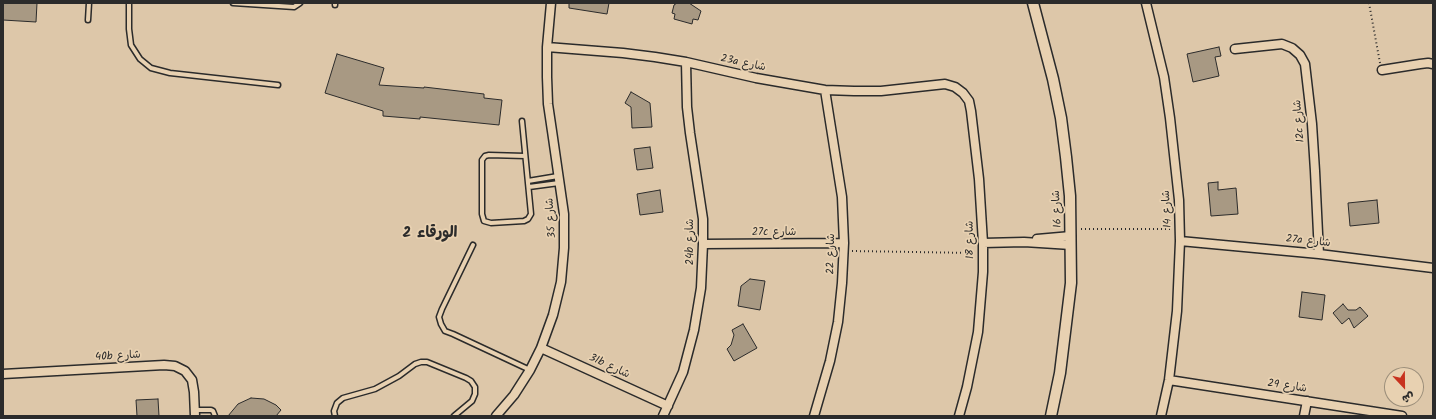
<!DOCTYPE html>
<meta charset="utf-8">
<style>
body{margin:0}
#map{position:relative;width:1436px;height:419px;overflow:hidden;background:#ddc7a9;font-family:Kalam,"Playpen Sans Arabic",sans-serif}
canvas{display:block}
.frame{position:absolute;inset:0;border:4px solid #2b2b2b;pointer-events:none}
.north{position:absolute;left:1384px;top:367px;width:40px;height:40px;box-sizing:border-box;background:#e8d1b1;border:1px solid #9c8f7b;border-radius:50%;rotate:158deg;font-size:11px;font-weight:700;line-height:16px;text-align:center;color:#2b2b2b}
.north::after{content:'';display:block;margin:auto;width:14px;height:18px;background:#c8321e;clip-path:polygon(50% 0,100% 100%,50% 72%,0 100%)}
</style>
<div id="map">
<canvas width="1436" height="419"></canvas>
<div class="frame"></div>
<div class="north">ش</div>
</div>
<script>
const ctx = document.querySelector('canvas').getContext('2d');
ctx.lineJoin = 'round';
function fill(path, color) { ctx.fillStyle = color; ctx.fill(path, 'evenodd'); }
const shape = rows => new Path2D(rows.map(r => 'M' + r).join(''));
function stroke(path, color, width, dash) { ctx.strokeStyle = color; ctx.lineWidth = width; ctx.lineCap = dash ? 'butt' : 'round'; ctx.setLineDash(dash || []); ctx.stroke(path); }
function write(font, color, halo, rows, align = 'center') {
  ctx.font = font + ' Kalam,"Playpen Sans Arabic",sans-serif'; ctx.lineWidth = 3.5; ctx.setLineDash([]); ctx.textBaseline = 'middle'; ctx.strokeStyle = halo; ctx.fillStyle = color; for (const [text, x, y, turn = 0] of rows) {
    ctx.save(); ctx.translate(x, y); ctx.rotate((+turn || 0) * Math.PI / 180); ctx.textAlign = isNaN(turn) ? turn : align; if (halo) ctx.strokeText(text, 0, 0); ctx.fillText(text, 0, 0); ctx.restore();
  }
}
const building = shape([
 [3,3,37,3,36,22,3,20,3,3],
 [569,3,609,3,607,14,569,8,569,3],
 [677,3,689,3,701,11,698,20,693,19,692,24,674,19,675,14,672,13,674,5,677,3],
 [1219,47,1221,56,1215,57,1219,76,1193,82,1187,54,1219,47],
 [337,54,384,68,379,85,424,88,424,87,484,94,484,98,502,100,499,125,420,117,420,119,383,116,383,111,325,93,337,54],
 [631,92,650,103,652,127,632,128,631,107,625,103,631,92],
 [650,147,653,168,637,170,634,149,650,147],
 [1218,182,1218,190,1236,188,1238,214,1211,216,1208,183,1218,182],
 [660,190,663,212,640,215,637,194,660,190],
 [1377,200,1379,223,1350,226,1348,203,1377,200],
 [750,279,765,281,760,310,738,306,741,286,750,279],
 [1302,292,1325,295,1322,320,1299,317,1302,292],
 [1343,304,1348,310,1356,310,1360,307,1368,316,1354,328,1349,318,1342,324,1333,313,1343,304],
 [743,324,757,348,734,361,727,349,731,345,734,335,732,330,743,324],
 [251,398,264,399,276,405,281,410,276,416,228,416,238,404,251,398],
 [158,399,159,416,137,416,136,400,158,399]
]);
const path = shape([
 [1369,3,1380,63],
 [1081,229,1172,229],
 [852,251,974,253]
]);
const service = shape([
 [129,3,129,29,131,45,140,59,151,68,170,73,278,85],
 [233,3,294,7,300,3],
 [335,5,335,3],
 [88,20,89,3],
 [522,121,531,214,528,219,524,221,491,223,484,221,482,214,482,160,485,156,489,155,525,156],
 [528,181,558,176],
 [529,187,559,183],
 [473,245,442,309,439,317,441,324,445,331,453,334,530,370],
 [195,410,211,410,213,411,215,416],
 [335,416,334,411,337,403,343,398,375,389,399,376,415,364,421,362,427,362,466,378,471,381,475,387,475,394,472,401,454,416]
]);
const minor = shape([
 [1146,3,1164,77,1170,118,1179,200,1180,241,1177,311,1169,380,1161,416],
 [547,47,623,53,655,57,686,62,756,78,825,90,854,91,881,91,945,84,955,87,963,93,969,101,971,111,979,179,983,243,983,272,978,332,967,387,959,416],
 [1235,49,1282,44,1292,48,1300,55,1305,64,1312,124,1315,171,1319,254],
 [1382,70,1420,64,1428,63,1433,64],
 [1037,239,1071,236],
 [1180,241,1319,254,1433,268],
 [983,243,1024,242,1071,245],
 [703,244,844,243],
 [541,348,668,406],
 [3,374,164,365,175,366,185,371,192,380,194,392,195,416],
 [1169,380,1402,416],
 [496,416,514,395,530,370,541,348,553,315,561,282,564,248,564,214,552,131,548,104,547,77,547,47,551,3],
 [663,416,683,372,694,330,701,288,703,244,703,219,690,133,687,107,686,62],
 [814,416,830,361,838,322,842,283,844,243,842,197,825,90],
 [1304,416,1307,401]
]);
const tertiary = shape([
 [1033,3,1053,79,1061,118,1066,157,1070,196,1071,283,1060,373,1051,416]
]);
const streetNames = [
 ["23a شارع",743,64,12],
 ["12c شارع",1300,121,-95],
 ["شارع 16",1058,209,-93],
 ["شارع 14",1168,209,-93],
 ["شارع 35",552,218,-94],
 ["27c شارع",774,233],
 ["شارع 18",971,240,-91],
 ["24b شارع",691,242,-90],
 ["27a شارع",1308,242,6],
 ["شارع 22",832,254,-89],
 ["40b شارع",118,357,-3],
 ["31b شارع",609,367,25],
 ["شارع 29",1287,387,8]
];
const districtNames = [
 ["الورقاء 2",430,234]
];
fill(building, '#a89983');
stroke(building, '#2b2b2b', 1);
stroke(service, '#2b2b2b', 7);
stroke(minor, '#2b2b2b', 11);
stroke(tertiary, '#2b2b2b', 13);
stroke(path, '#2b2b2b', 2, [1, 3]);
stroke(service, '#e8d1b1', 4);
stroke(minor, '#e8d1b1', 8);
stroke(tertiary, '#e8d1b1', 10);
write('11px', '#2b2b2b', '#e8d1b1', streetNames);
write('bold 15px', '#2b2b2b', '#e8d1b1', districtNames);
</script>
